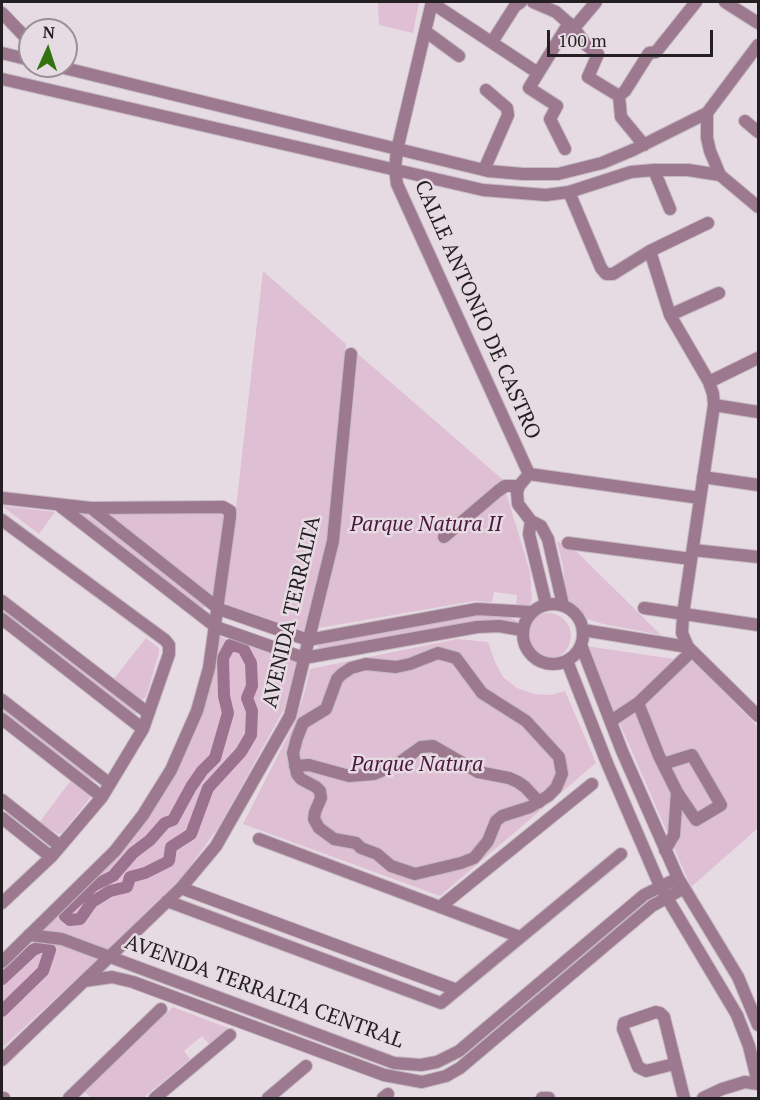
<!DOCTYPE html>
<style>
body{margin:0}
#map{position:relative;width:760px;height:1100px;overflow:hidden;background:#e7dbe3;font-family:"PT Serif",serif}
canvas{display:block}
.frame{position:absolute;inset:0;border:3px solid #231f22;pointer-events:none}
.north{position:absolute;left:18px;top:18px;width:60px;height:60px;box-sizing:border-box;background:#e7dbe3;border:2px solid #999096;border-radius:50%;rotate:3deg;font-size:16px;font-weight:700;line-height:24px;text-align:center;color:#231f22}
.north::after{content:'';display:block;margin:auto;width:21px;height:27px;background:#33730f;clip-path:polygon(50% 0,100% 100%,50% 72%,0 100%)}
.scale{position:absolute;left:547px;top:30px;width:166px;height:27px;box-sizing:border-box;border:3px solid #231f22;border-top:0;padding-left:8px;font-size:18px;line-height:21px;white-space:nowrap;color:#231f22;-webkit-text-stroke:4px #e7dbe3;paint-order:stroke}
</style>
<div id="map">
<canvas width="760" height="1100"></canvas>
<div class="frame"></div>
<div class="north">N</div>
<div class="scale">100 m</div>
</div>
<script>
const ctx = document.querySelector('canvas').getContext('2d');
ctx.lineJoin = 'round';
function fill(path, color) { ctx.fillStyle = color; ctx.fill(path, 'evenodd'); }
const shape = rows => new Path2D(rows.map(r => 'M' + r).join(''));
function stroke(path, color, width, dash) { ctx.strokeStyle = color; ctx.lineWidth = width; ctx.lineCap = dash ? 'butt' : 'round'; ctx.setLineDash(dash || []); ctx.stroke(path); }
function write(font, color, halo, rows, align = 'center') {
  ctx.font = font + ' "PT Serif",serif'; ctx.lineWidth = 5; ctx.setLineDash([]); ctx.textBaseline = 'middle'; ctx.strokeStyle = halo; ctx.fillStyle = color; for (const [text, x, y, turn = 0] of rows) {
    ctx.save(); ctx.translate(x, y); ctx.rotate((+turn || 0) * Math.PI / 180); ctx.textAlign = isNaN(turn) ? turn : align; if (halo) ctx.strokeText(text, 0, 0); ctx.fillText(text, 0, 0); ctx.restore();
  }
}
const green = shape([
 [378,2,419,2,413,33,379,25],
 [263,271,346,344,327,540,304,631,225,604],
 [358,354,502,479,530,572,532,600,530,605,516,605,517,595,494,592,492,602,474,601,319,628,339,543],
 [2,506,55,512,39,534],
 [81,510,203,603,206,607,201,608,81,515],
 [227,512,214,597,106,513],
 [557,541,577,552,661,635,603,624,588,619,573,608,566,595,563,566],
 [2,606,137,711,136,715,133,715,2,613],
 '525 636a23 23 0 1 1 46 0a23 23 0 1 1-46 0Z',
 [478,615,508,617,518,621,517,623,321,649,317,647,320,643],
 [220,637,297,661,284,709,220,825,183,876,107,950,58,933,43,930,94,881,127,846,154,810,177,769,196,728,209,690],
 [146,638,159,648,159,653,146,697,141,700,113,680],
 [457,639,488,642,495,662,503,677,517,688,534,694,551,695,565,691,596,763,440,896,243,824,293,726,304,695,310,669],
 [586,646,694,662,758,727,758,828,691,887],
 [2,707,93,778,93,780,88,780,2,713],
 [71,780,89,794,90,798,62,833,58,834,39,823],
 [31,941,57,943,99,958,2,1048,2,970],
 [173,1007,228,1028,209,1044,202,1036,184,1051,190,1059,143,1098,91,1098,84,1091]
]);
const canal = shape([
 [230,645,243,648,251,663,252,686,247,698,252,711,251,735,241,752,208,788,191,834,171,847,169,861,145,873,130,877,127,887,110,891,92,902,80,919,70,920,65,916,67,910,93,886,113,876,133,853,150,840,165,823,173,820,191,787,202,771,215,758,228,713,224,696,223,658,230,645],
 [2,979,33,950,42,946,50,950,43,971,2,1011]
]);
const minor = shape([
 [432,2,397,150,395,169,397,184,529,474],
 [533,2,556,12,574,28,586,45,598,54,588,77,619,96],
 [725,2,758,23],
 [432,3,538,73],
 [2,13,30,42],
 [574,28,596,2],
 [425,31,459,56],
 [492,42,515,6,521,2],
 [2,53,30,60],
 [56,66,488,171,523,174,558,174,602,163,633,150,707,113,758,45],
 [2,79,483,190,546,195,569,192,631,172,654,170,688,170,720,175],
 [619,96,625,91,649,53,656,52,696,2],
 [619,96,621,117,644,145],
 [707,113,707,138,710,151,720,175,758,207],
 [745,121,758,132],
 [565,149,550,119,557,106,529,88,569,23],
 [484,170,508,115,507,108,486,90],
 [654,170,670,209],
 [569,192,601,268,606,274,613,274,650,251,708,223],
 [650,251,670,315,709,382,713,394,714,405,683,614,682,633,688,647,758,716],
 [670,315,719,293],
 [709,382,758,358],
 [714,405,758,412],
 [529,474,700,498],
 [529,474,519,486,517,492,518,504,531,521,541,526,548,539,563,605],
 [703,477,758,485],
 [2,498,91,508,223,507,230,511,230,517,209,668,197,711,171,770,143,815,115,851,2,962],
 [60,506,216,627,304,658,477,627,499,626,522,630],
 [91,508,219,609,308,640,477,609,531,612],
 [2,520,165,640,169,645,169,654,143,729,102,797,51,857,2,903],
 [531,521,529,534,546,604],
 [444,537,498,491,505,486,519,486],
 [568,543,691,559],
 [693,550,758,557],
 [2,601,148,713],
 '523 634a30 30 0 1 1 60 0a30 30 0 1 1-60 0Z',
 [644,608,758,625],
 [2,619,143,729],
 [583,630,688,647],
 [581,645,622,751,678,878,738,977,758,1025],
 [438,653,456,658,482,693,526,721,559,757,562,774,556,788,548,796,530,807,502,816,496,821,488,841,474,858,461,863,415,874,391,866,377,854,361,848,356,843,334,839,319,828,314,819,315,812,321,798,320,791,316,787,301,779,297,774,293,753,297,738,303,723,326,709,337,679,342,674,351,668,366,664,396,667,410,664,438,653],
 [567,661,607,763,660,886,737,1015,749,1046,758,1083],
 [2,700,110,784],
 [638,703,659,756,677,792,696,820,721,805,692,755,663,764],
 [2,719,102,797],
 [611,721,638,703,692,651],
 [295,766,309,765,349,776,374,774,396,765,421,747,433,746,478,772,509,778,518,782,525,787,539,802],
 [2,800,60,846],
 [2,818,51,857],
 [259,839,520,937],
 [665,850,674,835,677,792],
 [181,888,457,990],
 [167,901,441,1003,621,854],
 [440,907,592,784],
 [29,935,62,939,394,1063,421,1065,437,1062,459,1051,644,895,678,878],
 [84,981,112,977,133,982,384,1075,422,1082,446,1076,460,1068,652,906,684,888],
 [2,1060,181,888,216,846,290,716,333,541,351,354],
 [674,1064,646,1071,638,1067,623,1029,624,1023,656,1012,660,1013,664,1017,684,1098],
 [2,1098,4,1098],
 [69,1098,161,1009],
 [155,1098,230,1035],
 [268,1098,306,1066],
 [383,1098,388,1094],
 [542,1098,549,1098],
 [703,1098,722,1089,745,1082,758,1084]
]);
const streetNames = [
 ["CALLE ANTONIO DE CASTRO",477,310,66],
 ["AVENIDA TERRALTA",292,612,-77],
 ["AVENIDA TERRALTA CENTRAL",264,992,20]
];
const parkNames = [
 ["Parque Natura II",426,525],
 ["Parque Natura",417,765]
];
fill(green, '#dfbfd3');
stroke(canal, '#9c738e', 12);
stroke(minor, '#c4b9c0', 14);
stroke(minor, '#9d7990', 12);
write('21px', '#231f22', '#e7dbe3', streetNames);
write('italic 21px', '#4b173d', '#e7dbe3', parkNames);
</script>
